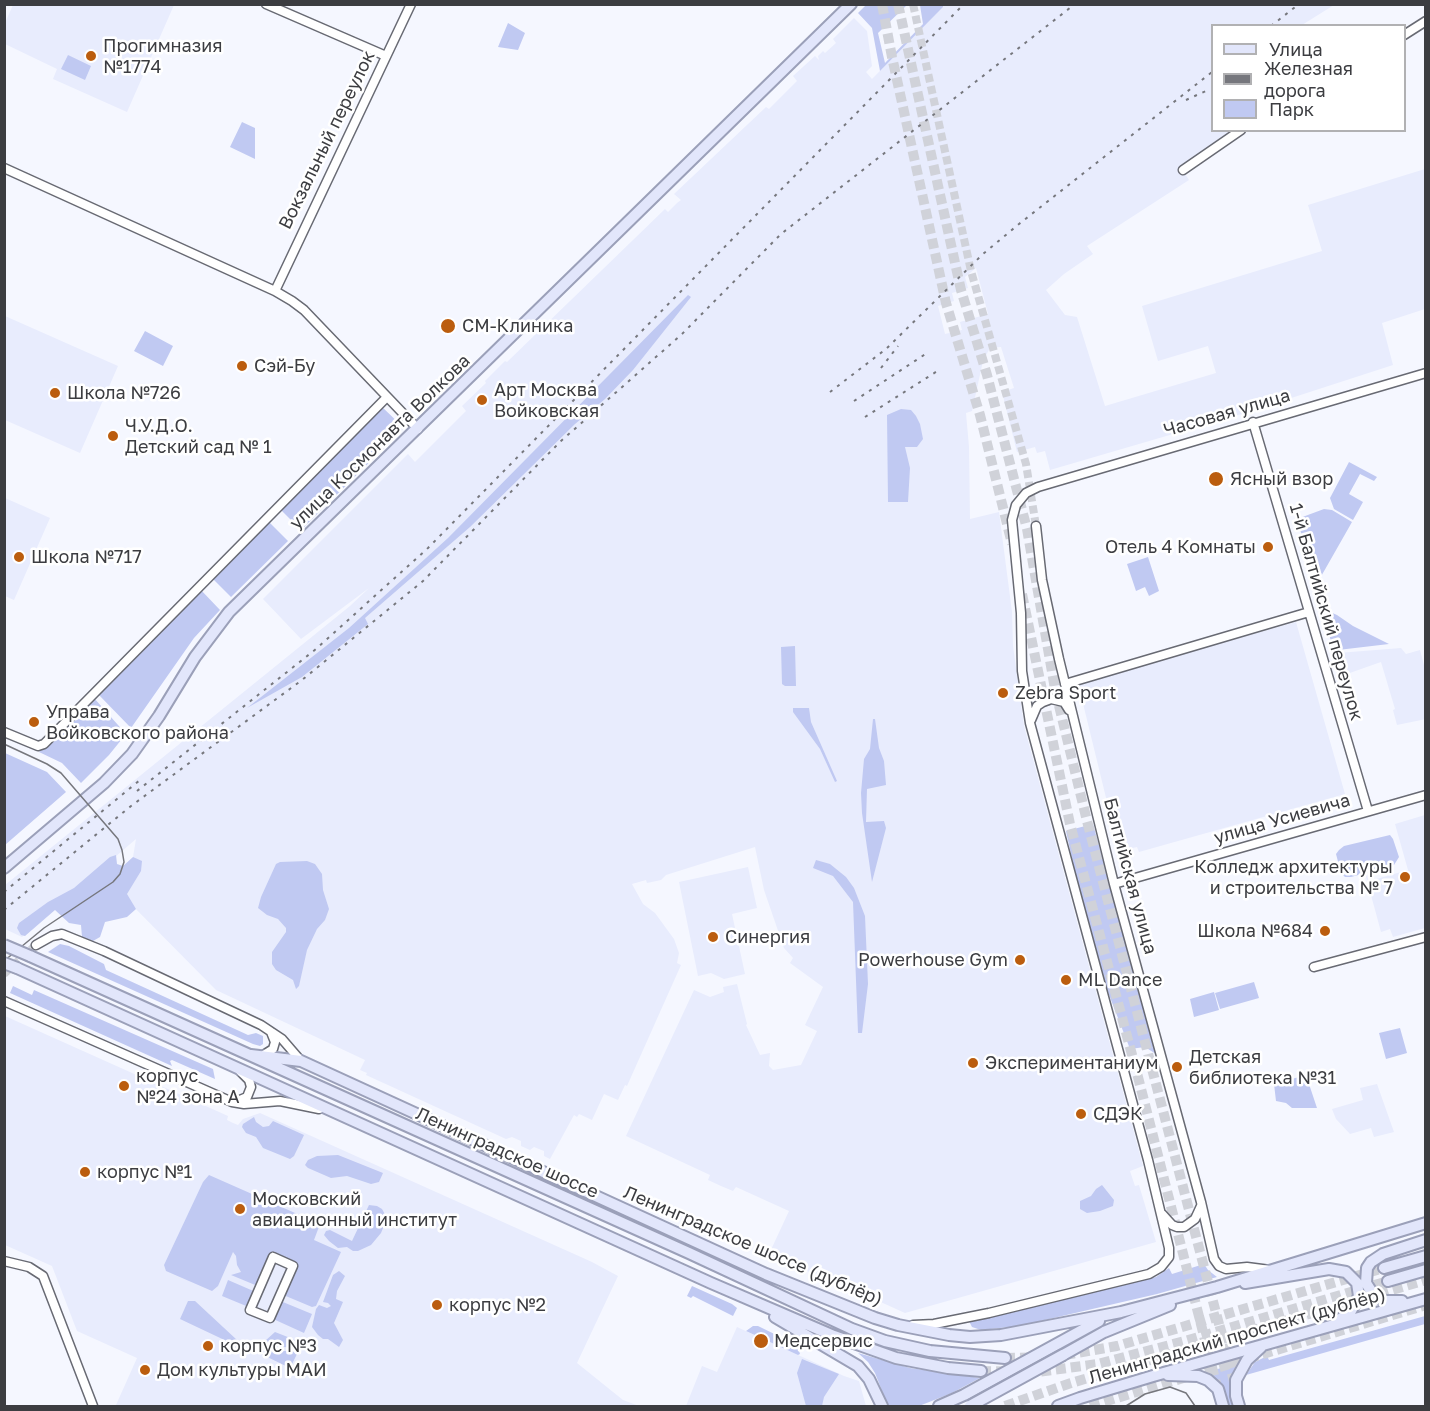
<!DOCTYPE html>
<meta charset="utf-8">
<style>
body{margin:0}
#map{position:relative;width:1430px;height:1411px;overflow:hidden;background:#f5f7ff;font-family:"Golos Text",sans-serif}
canvas{display:block}
.frame{position:absolute;inset:0;border:6px solid #3c3d41;pointer-events:none}
.legend{position:absolute;left:1211px;top:24px;width:195px;height:108px;box-sizing:border-box;background:#fff;border:2px solid #b1b1b3;margin:0;padding:8px 10px;list-style:none;font-size:18px;color:#3c3d41}
.legend li{display:flex;align-items:center;gap:12px;height:30px}
.legend b{width:30px;border:2px solid #b1b1b3}
</style>
<div id="map">
<canvas width="1430" height="1411"></canvas>
<div class="frame"></div>
<ul class="legend">
<li><b style="height:8px;background:#e2e6fb"></b>Улица</li>
<li><b style="height:8px;background:#76777d"></b>Железная дорога</li>
<li><b style="height:16px;background:#c0c9f2"></b>Парк</li>
</ul>
</div>
<script>
const ctx = document.querySelector('canvas').getContext('2d');
ctx.lineJoin = 'round';
function fill(path, color) { ctx.fillStyle = color; ctx.fill(path, 'evenodd'); }
const shape = rows => new Path2D(rows.map(r => 'M' + r).join(''));
function stroke(path, color, width, dash) { ctx.strokeStyle = color; ctx.lineWidth = width; ctx.lineCap = dash ? 'butt' : 'round'; ctx.setLineDash(dash || []); ctx.stroke(path); }
function write(font, color, halo, rows, align = 'center') {
  ctx.font = font + ' "Golos Text",sans-serif'; ctx.lineWidth = 5; ctx.setLineDash([]); ctx.textBaseline = 'middle'; ctx.strokeStyle = halo; ctx.fillStyle = color; for (const [text, x, y, turn = 0] of rows) {
    ctx.save(); ctx.translate(x, y); ctx.rotate((+turn || 0) * Math.PI / 180); ctx.textAlign = isNaN(turn) ? turn : align; if (halo) ctx.strokeText(text, 0, 0); ctx.fillText(text, 0, 0); ctx.restore();
  }
}
const built = shape([
 [13,5,174,5,127,112,53,79,57,69,5,44,5,23],
 [943,5,1334,5,1302,25,1212,26,1212,130,1233,131,1180,166,1189,180,1087,246,1093,254,1064,274,1046,290,1065,315,1077,317,1105,406,1216,373,1208,346,1158,361,1142,306,1322,251,1308,205,1425,169,1425,309,1382,323,1393,365,1245,413,1050,470,1045,451,1037,453,1035,447,1017,452,1002,392,1014,388,1001,347,990,348,983,361,972,411,966,413,969,447,970,519,999,512,1012,612,1013,646,1024,726,1143,1166,1130,1171,1135,1186,1139,1185,1156,1242,905,1313,845,1286,847,1283,837,1279,835,1283,769,1254,789,1211,736,1187,733,1191,721,1186,708,1180,710,1175,626,1136,694,990,710,997,724,992,723,987,737,984,747,1024,746,1025,760,1055,770,1053,769,1066,773,1070,801,1065,817,1031,805,1025,823,987,790,963,793,958,784,948,764,890,755,847,666,875,661,880,647,883,646,880,632,884,643,904,655,913,674,939,679,953,677,963,681,965,627,1086,625,1085,618,1100,604,1094,592,1120,579,1114,577,1117,574,1115,550,1159,544,1156,544,1151,534,1147,530,1150,521,1146,521,1141,512,1137,506,1139,366,1075,367,1073,360,1070,365,1060,216,990,119,892,129,881,136,839,22,937,5,929,5,885,350,606,369,588,301,639,263,599,408,454,415,462,466,411,462,406,486,383,485,381,505,361,507,362,665,209,668,212,677,203,681,200,674,194,766,107,769,109,797,81,793,76,815,56,819,60,818,56,823,51,825,53,836,43,833,39,854,18,867,31,872,66,866,72,872,79,943,7],
 [976,268,988,314,960,322,962,330,945,334,938,306,954,301,952,293,968,288,965,277],
 [5,316,118,366,80,453,5,420],
 [5,498,50,518,14,600,5,596],
 [1296,622,1345,794,1139,852,1137,847,1119,851,1078,683],
 [1401,648,1406,654,1420,650,1425,669,1426,719,1397,725,1393,710,1395,709,1381,662,1344,675,1338,653],
 [1425,815,1425,928,1393,937,1390,929,1381,932,1365,873,1373,880,1408,870,1395,824],
 [748,867,757,908,732,914,745,974,724,979,711,973,698,976,679,882],
 [5,1016,228,1116,227,1120,233,1123,238,1125,243,1119,260,1113,592,1262,618,1276,577,1363,623,1400,639,1406,116,1405,137,1358,77,1331,52,1266,5,1245],
 [1377,1084,1394,1132,1374,1137,1371,1128,1350,1134,1336,1119,1332,1109,1363,1100,1360,1088],
 [737,1327,844,1376,859,1381,866,1406,686,1406,702,1366,717,1372]
]);
const green = shape([
 [867,4,907,5,878,33,885,63,923,24,920,5,943,5,943,7,880,71,872,28,858,13],
 [508,23,525,33,518,50,498,47],
 [68,55,91,66,85,80,61,69],
 [242,122,255,128,255,159,230,147],
 [688,295,691,297,633,370,605,399,575,424,470,527,365,618,368,624,302,677,247,708,349,628,448,538],
 [145,331,173,346,163,366,134,351],
 [381,406,404,428,301,530,279,508],
 [901,409,911,410,916,416,920,424,923,439,917,447,905,447,910,468,908,502,888,502,887,415],
 [1349,462,1377,477,1374,481,1360,474,1349,494,1363,502,1353,520,1334,509,1330,498],
 [1324,509,1332,510,1352,522,1319,580,1314,577,1297,519],
 [268,521,288,541,231,597,211,577],
 [1148,557,1159,591,1149,596,1145,587,1136,591,1127,564],
 [200,589,220,610,194,638,131,728,98,694],
 [1330,612,1337,615,1353,626,1389,644,1338,650,1332,645,1330,638,1327,614],
 [795,646,796,686,785,686,782,684,781,647],
 [94,698,126,734,109,755,81,783,62,763,39,752],
 [793,708,809,708,811,722,837,781,835,782,820,749,793,712],
 [873,719,875,719,879,748,884,761,886,785,867,789,866,822,884,821,886,828,872,882,862,813,861,793,864,759,870,749],
 [5,753,47,772,66,792,5,845],
 [1093,824,1156,1054,1145,1047,1130,1049,1101,974,1084,914,1066,831],
 [1390,835,1393,839,1399,857,1394,865,1351,877,1345,877,1341,873,1336,854,1339,850,1344,846],
 [116,855,117,864,123,866,133,857,142,861,141,871,127,894,136,909,127,917,105,922,100,937,93,941,82,937,81,925,69,923,55,910,25,936,21,935,17,928,19,923,48,902,74,888,110,857],
 [816,860,830,864,846,877,854,888,865,916,868,984,862,1033,858,1033,853,902,833,876,813,868],
 [307,861,315,864,322,874,323,890,329,909,325,920,317,929,307,950,299,986,296,989,293,980,276,970,272,964,272,952,286,932,286,928,278,919,267,915,258,908,261,897,276,864,280,862],
 [60,944,69,946,104,964,106,970,248,1035,256,1033,263,1036,263,1044,260,1046,253,1044,48,952],
 [1254,982,1259,998,1220,1009,1215,993],
 [13,986,32,995,34,990,213,1069,215,1079,172,1060,170,1061,172,1066,10,993],
 [1214,992,1219,1010,1194,1017,1190,999],
 [1400,1028,1407,1053,1386,1059,1379,1033],
 [1306,1075,1317,1108,1292,1108,1286,1103,1276,1101,1274,1084],
 [254,1117,256,1122,263,1127,269,1126,273,1121,304,1135,294,1156,290,1159,263,1148,256,1137,246,1133,242,1127,243,1124],
 [338,1155,383,1173,379,1182,371,1184,347,1176,331,1178,308,1168,305,1165,308,1160,317,1156],
 [209,1175,320,1224,314,1240,341,1252,316,1306,312,1307,281,1294,293,1266,274,1257,260,1287,231,1275,241,1272,237,1265,236,1256,233,1252,218,1286,212,1291,166,1271,164,1265,203,1182],
 [1102,1185,1114,1200,1113,1206,1100,1211,1087,1213,1080,1209,1080,1201,1091,1196,1096,1189],
 [369,1205,377,1206,382,1209,387,1218,381,1233,371,1245,358,1251,353,1251,347,1247,338,1248,329,1241,324,1235,326,1231,330,1230,352,1241],
 [1204,1264,1208,1270,1217,1277,1157,1294,1019,1326,981,1330,972,1327,969,1321,1156,1277,1169,1268,1172,1274],
 [339,1271,345,1276,337,1291,336,1299,343,1302,334,1323,343,1340,339,1347,328,1339,323,1339,318,1335,312,1327,316,1309,319,1305,327,1308,331,1306,328,1303,323,1302,333,1275],
 [228,1280,258,1293,251,1308,222,1296],
 [692,1286,732,1304,737,1308,733,1316,693,1296,691,1298,687,1296],
 [278,1300,312,1314,304,1333,271,1318],
 [188,1301,195,1301,237,1340,235,1345,180,1319],
 [1425,1316,1425,1324,1246,1375,1255,1362,1267,1356,1269,1360],
 [753,1326,758,1326,797,1345,800,1354,798,1355,746,1331],
 [275,1332,303,1343,301,1348,266,1346,265,1341],
 [260,1351,292,1351,297,1354,290,1368,259,1353],
 [858,1353,910,1368,980,1378,952,1393,919,1406,888,1406,875,1373,868,1362],
 [802,1359,839,1374,824,1397,822,1406,806,1406,797,1373],
 [1240,1361,1231,1379,1229,1389,1232,1406,1228,1406,1226,1397,1204,1374]
]);
const minorTunnel = shape([
 [913,4,971,271,1026,464,1036,526],
 [4,974,36,945]
]);
const majorTunnel = shape([
 [882,4,892,57,946,303,980,415,1012,544],
 [898,4,961,290,987,375,1027,529,1055,689,1087,821,1236,1389],
 [1022,594,1070,824,1138,1077,1218,1391],
 [1005,1358,1054,1357,1117,1346,1384,1268],
 [981,1371,1037,1372,1098,1364,1185,1341,1388,1281],
 [1005,1406,1071,1383,1426,1280],
 [1090,1406,1426,1305]
]);
const minor = shape([
 [266,4,386,56],
 [1404,35,1426,21],
 [4,168,275,291,292,301,304,310,418,429],
 [1183,170,1241,130],
 [275,291,411,4],
 [1253,422,1368,811],
 [1036,526,1042,580,1059,659,1114,884,1201,1202,1214,1259,1219,1266,1226,1269,1247,1267,1270,1270],
 [1065,684,1309,612],
 [1031,720,1037,706,1043,702,1051,699,1064,702,1069,710],
 [4,732,38,746,44,744,387,397],
 [1114,884,1426,795],
 [36,945,52,936,62,934,104,951,261,1025,282,1039,301,1061],
 [1314,967,1426,937],
 [4,1001,232,1102,244,1104,280,1101,319,1109],
 [262,1056,273,1049,275,1042,271,1032],
 [235,1102,247,1097,251,1087,249,1080,240,1071],
 [1162,1214,1172,1225,1177,1227,1184,1227,1195,1219,1201,1206],
 [273,1257,293,1266,270,1318,250,1310,273,1257],
 [4,1261,29,1267,43,1276,93,1406],
 [913,1325,934,1324,989,1313,1149,1274,1161,1267,1169,1257,1169,1248,1148,1160,1030,723,1022,671,1021,613,1012,520,1016,505,1026,493,1038,487,1426,373]
]);
const major = shape([
 [4,868,104,783,132,754,159,716,195,657,229,612,851,4],
 [30,956,689,1253,852,1329,885,1341,930,1351,1005,1358],
 [17,968,711,1283,834,1336,896,1358,948,1368,981,1371],
 [251,1055,301,1061,766,1274,875,1318,898,1325,949,1335,970,1337,1001,1335,1121,1312,1217,1287,1426,1223],
 [1384,1268,1426,1256],
 [1388,1281,1426,1270],
 [1245,1283,1329,1269,1346,1272,1357,1283,1359,1296,1351,1311,1339,1320],
 [1402,1301,1385,1301,1373,1294,1366,1283,1367,1268,1371,1262,1383,1254,1426,1240],
 [775,1317,858,1366,869,1379,882,1406],
 [1063,1355,1104,1332,1170,1305],
 [1168,1375,1198,1376,1208,1380,1218,1389,1223,1406],
 [939,1406,964,1395,1099,1321],
 [1058,1406,1080,1398,1153,1376,1426,1299],
 [1239,1406,1236,1396,1236,1380,1247,1360,1261,1347]
]);
const tram = shape([
 [4,744,47,764,61,773,118,839,122,850,124,862,120,874,113,882,44,928,4,961],
 [1126,1406,1145,1394,1170,1387,1186,1393,1195,1406]
]);
const rail = shape([
 [1271,26,1299,4],
 [1186,100,1208,90],
 [881,368,898,346],
 [830,392,886,349,983,254,1019,224,1212,72],
 [854,401,927,353],
 [865,417,939,370],
 [137,791,316,649,428,548,964,4],
 [4,892,140,780],
 [4,910,131,806,302,680,423,581,561,441,682,334,781,234,1075,4]
]);
const majorBridge = shape([
 [4,945,30,956],
 [4,963,17,968],
 [970,1406,1063,1355]
]);
const markers = [
 [91,56,6,"#bb5d0e"],
 [448,326,8,"#bb5d0e"],
 [242,366,6,"#bb5d0e"],
 [55,393,6,"#bb5d0e"],
 [482,400,6,"#bb5d0e"],
 [113,436,6,"#bb5d0e"],
 [1216,479,8,"#bb5d0e"],
 [1268,547,6,"#bb5d0e"],
 [19,557,6,"#bb5d0e"],
 [1003,693,6,"#bb5d0e"],
 [34,722,6,"#bb5d0e"],
 [1405,877,6,"#bb5d0e"],
 [1325,931,6,"#bb5d0e"],
 [713,937,6,"#bb5d0e"],
 [1020,960,6,"#bb5d0e"],
 [1066,980,6,"#bb5d0e"],
 [973,1063,6,"#bb5d0e"],
 [1177,1067,6,"#bb5d0e"],
 [124,1086,6,"#bb5d0e"],
 [1081,1114,6,"#bb5d0e"],
 [85,1172,6,"#bb5d0e"],
 [240,1209,6,"#bb5d0e"],
 [437,1305,6,"#bb5d0e"],
 [761,1341,8,"#bb5d0e"],
 [208,1346,6,"#bb5d0e"],
 [145,1370,6,"#bb5d0e"]
];
const poiNames = [
 ["Прогимназия",103,46],
 ["№1774",103,67],
 ["СМ-Клиника",462,326],
 ["Сэй-Бу",254,366],
 ["Арт Москва",494,390],
 ["Войковская",494,411],
 ["Школа №726",67,393],
 ["Ч.У.Д.О.",125,426],
 ["Детский сад № 1",125,447],
 ["Ясный взор",1230,479],
 ["Отель 4 Комнаты",1256,547,"right"],
 ["Школа №717",31,557],
 ["Zebra Sport",1015,693],
 ["Управа",46,712],
 ["Войковского района",46,733],
 ["Колледж архитектуры",1393,867,"right"],
 ["и строительства № 7",1393,888,"right"],
 ["Школа №684",1313,931,"right"],
 ["Синергия",725,937],
 ["Powerhouse Gym",1008,960,"right"],
 ["ML Dance",1078,980],
 ["Детская",1189,1057],
 ["библиотека №31",1189,1078],
 ["Экспериментаниум",985,1063],
 ["корпус",136,1076],
 ["№24 зона А",136,1097],
 ["СДЭК",1093,1114],
 ["корпус №1",97,1172],
 ["Московский",252,1199],
 ["авиационный институт",252,1220],
 ["корпус №2",449,1305],
 ["Медсервис",774,1341],
 ["корпус №3",220,1346],
 ["Дом культуры МАИ",157,1370]
];
const streetNames = [
 ["Вокзальный переулок",327,140,-64],
 ["Часовая улица",1227,413,-16],
 ["улица Космонавта Волкова",380,442,-44],
 ["1-й Балтийский переулок",1326,612,74],
 ["улица Усиевича",1282,819,-16],
 ["Балтийская улица",1130,876,75],
 ["Ленинградское шоссе",507,1153,24],
 ["Ленинградское шоссе (дублёр)",753,1246,23],
 ["Ленинградский проспект (дублёр)",1237,1336,-16]
];
fill(built, '#e8ecfd');
fill(green, '#c0c9f2');
stroke(minorTunnel, '#d0d2d9', 8, [8, 4]);
stroke(majorTunnel, '#d0d2d9', 10, [10, 5]);
stroke(minor, '#686a73', 11);
stroke(major, '#9ba0b9', 14);
stroke(minor, '#fff', 8);
stroke(major, '#e2e6fb', 10);
stroke(tram, '#76777d', 1.5);
stroke(rail, '#76777d', 2, [3, 6]);
stroke(majorBridge, '#9ba0b9', 14, []);
stroke(majorBridge, '#e2e6fb', 10);
for (const [x, y, r, color] of markers) { const dot = new Path2D(); dot.arc(x, y, r, 0, 2 * Math.PI); ctx.fillStyle = color; ctx.fill(dot); stroke(dot, '#fff', 2); }
write('18px', '#3c3d41', '#fff', poiNames, 'left');
write('18px', '#3c3d41', '#fff', streetNames);
</script>
